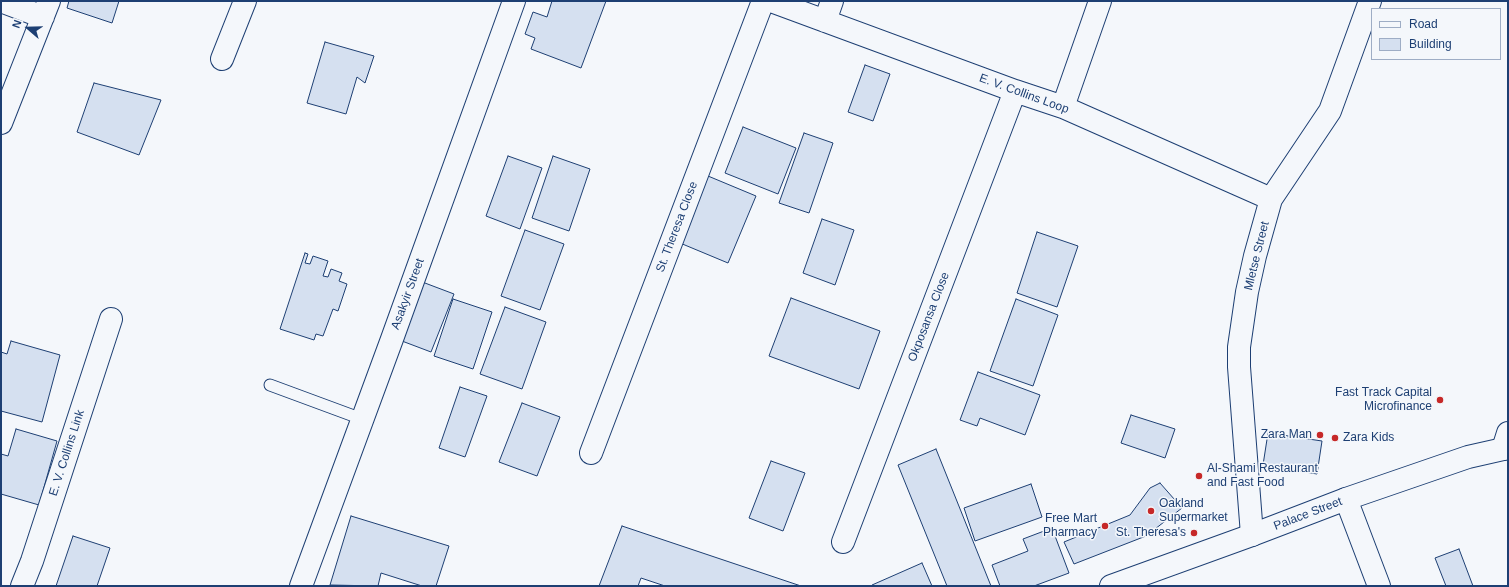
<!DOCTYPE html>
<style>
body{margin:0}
#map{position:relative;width:1509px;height:587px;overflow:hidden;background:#f4f7fb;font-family:Helvetica,sans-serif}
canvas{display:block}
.frame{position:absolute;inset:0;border:2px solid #1d3f73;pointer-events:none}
.legend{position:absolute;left:1371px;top:8px;width:130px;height:52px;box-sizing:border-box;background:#f4f7fb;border:1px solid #9eadc5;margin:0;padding:5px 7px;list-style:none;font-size:12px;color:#1d3f73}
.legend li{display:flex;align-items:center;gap:8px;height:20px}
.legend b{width:20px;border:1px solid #9eadc5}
.north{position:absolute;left:8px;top:8px;width:40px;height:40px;-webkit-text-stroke:3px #f4f7fb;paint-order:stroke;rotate:290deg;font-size:11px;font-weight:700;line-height:16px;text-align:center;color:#1d3f73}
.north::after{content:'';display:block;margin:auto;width:14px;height:18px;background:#1d3f73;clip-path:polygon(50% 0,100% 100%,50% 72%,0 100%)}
</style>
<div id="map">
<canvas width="1509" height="587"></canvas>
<div class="frame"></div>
<ul class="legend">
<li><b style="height:5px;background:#f4f7fb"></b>Road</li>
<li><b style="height:11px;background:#d5e0f0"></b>Building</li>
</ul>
<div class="north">N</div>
</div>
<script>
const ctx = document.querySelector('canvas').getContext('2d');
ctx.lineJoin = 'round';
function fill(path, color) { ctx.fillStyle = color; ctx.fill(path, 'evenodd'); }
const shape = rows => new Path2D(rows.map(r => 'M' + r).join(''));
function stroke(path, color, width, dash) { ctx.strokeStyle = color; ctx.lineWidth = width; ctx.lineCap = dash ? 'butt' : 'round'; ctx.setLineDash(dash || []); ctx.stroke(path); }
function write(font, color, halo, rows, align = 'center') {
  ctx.font = font + ' Helvetica,sans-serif'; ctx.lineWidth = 3; ctx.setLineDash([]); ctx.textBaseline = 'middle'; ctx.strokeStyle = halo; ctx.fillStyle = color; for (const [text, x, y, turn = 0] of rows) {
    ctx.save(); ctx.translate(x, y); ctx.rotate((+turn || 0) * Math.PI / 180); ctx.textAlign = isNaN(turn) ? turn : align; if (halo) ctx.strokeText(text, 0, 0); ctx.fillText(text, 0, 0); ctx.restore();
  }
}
const building = shape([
 [69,1,119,1,112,23,67,8,69,1],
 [552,1,606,1,581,68,531,49,535,38,525,34,533,12,547,17,552,1],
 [325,42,374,56,365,83,357,77,346,114,307,103,325,42],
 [865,65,890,74,873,121,848,112,865,65],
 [94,83,161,100,139,155,77,132,94,83],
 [743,127,796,148,778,194,725,173,743,127],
 [804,133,833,143,809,213,779,203,804,133],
 [508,156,542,168,520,229,486,216,508,156],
 [553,156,590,169,569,231,532,218,553,156],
 [708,176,756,196,728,263,680,243,708,176],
 [822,219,854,230,835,285,803,273,822,219],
 [525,230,564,244,540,310,501,296,525,230],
 [1037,232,1078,246,1057,307,1017,293,1037,232],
 [305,253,308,254,305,263,310,264,313,256,328,261,323,276,328,277,331,269,342,273,339,281,347,284,338,311,333,309,323,336,316,334,314,340,280,329,305,253],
 [417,280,454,294,431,352,394,338,417,280],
 [791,298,880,331,859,389,769,356,791,298],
 [453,299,492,312,473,369,434,356,453,299],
 [1016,299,1058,315,1033,386,990,371,1016,299],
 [505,307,546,322,522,389,480,374,505,307],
 [11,341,60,355,42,422,1,411,1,352,7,354,11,341],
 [978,372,1040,395,1025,435,980,418,977,426,960,420,978,372],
 [460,387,487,396,465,457,439,448,460,387],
 [522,403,560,417,537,476,499,462,522,403],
 [1131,415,1175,429,1165,458,1121,443,1131,415],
 [16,429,57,441,39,505,1,494,1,454,8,456,16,429],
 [1268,433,1322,441,1317,474,1263,465,1268,433],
 [936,449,991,586,947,586,898,465,936,449],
 [771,461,805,473,783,531,749,518,771,461],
 [1160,483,1182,508,1146,536,1074,564,1064,542,1130,515,1150,488,1160,483],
 [1031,484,1042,517,975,541,964,508,1031,484],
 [351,516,449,546,436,586,422,586,381,573,378,586,330,585,351,516],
 [622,526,801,586,665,586,641,578,638,586,599,586,622,526],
 [1052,528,1069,573,1034,586,1000,586,992,565,1028,551,1023,539,1052,528],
 [73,536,110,548,97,586,56,586,73,536],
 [1459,549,1473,586,1446,586,1435,558,1459,549],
 [922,563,932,586,873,586,872,585,922,563]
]);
const lane = shape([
 [270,385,362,419]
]);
const street = shape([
 [1,1,43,17],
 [771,1,1015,91,1063,107,1271,199],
 [825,21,832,1],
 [222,59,245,1],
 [1063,107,1100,1],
 [1,123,49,1],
 [1503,449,1508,433],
 [591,453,763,1],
 [1346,499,1379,586],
 [1252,535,1239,367,1239,347,1247,292,1255,256,1271,199,1330,111,1370,1],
 [843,542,1015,91],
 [22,586,32,561,111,319],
 [301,586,392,339,514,1]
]);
const secondary = shape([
 [1111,586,1252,535,1346,499,1468,457,1508,448]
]);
const markers = [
 [1440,400,4,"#c62828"],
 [1320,435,4,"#c62828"],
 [1335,438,4,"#c62828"],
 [1199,476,4,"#c62828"],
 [1151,511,4,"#c62828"],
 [1105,526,4,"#c62828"],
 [1194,533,4,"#c62828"]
];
const streetNames = [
 ["E. V. Collins Loop",1024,94,20],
 ["St. Theresa Close",677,227,-69],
 ["Mletse Street",1257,256,-76],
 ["Asakyir Street",408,294,-70],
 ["Okposansa Close",929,317,-69],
 ["E. V. Collins Link",67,453,-72],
 ["Palace Street",1308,514,-21]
];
const poiNames = [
 ["Fast Track Capital",1432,393],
 ["Microfinance",1432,407],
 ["Zara Man",1312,435],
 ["Zara Kids",1343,438,"left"],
 ["Al-Shami Restaurant",1207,469,"left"],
 ["and Fast Food",1207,483,"left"],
 ["Oakland",1159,504,"left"],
 ["Supermarket",1159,518,"left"],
 ["Free Mart",1097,519],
 ["Pharmacy",1097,533],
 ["St. Theresa's",1186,533]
];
fill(building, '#d5e0f0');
stroke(building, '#1d3f73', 1);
stroke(lane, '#1d3f73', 13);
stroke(street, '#1d3f73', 24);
stroke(secondary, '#1d3f73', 24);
stroke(lane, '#f4f7fb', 11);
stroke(street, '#f4f7fb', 22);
stroke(secondary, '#f4f7fb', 22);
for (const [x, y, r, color] of markers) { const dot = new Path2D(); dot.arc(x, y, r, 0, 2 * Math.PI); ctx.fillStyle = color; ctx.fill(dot); stroke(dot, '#f4f7fb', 1.5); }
write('12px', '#1d3f73', '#f4f7fb', streetNames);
write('12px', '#1d3f73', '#f4f7fb', poiNames, 'right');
</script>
